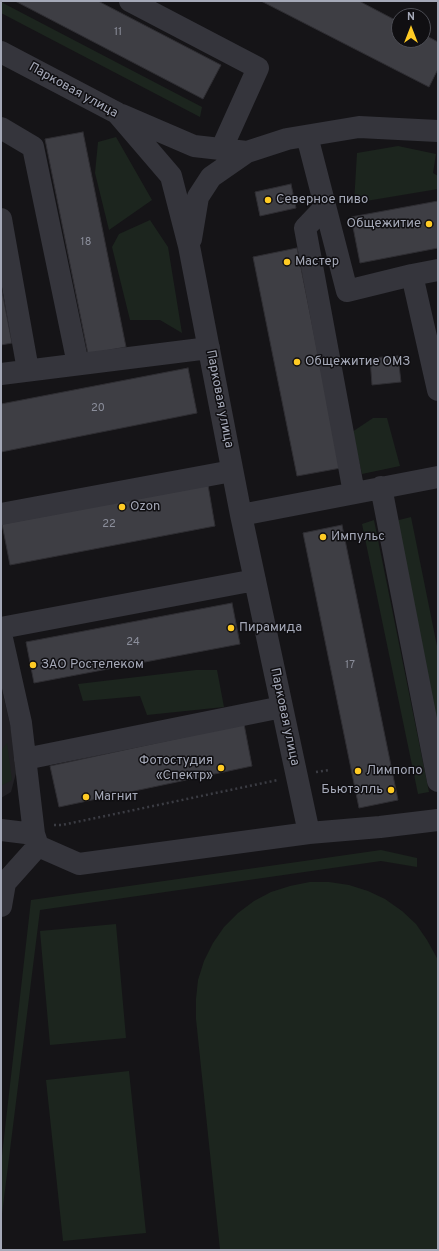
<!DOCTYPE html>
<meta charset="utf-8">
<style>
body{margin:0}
#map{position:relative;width:439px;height:1251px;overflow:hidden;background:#151417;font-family:Overpass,sans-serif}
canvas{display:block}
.frame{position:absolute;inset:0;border:2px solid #a5a9b8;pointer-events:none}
.north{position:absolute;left:391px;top:8px;width:40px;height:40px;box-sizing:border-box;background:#100f12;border:1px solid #4c4d54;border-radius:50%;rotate:0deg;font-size:11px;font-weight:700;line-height:16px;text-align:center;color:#a5a9b8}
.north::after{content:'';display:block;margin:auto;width:14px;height:18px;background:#ffcb24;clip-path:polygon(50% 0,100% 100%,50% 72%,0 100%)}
</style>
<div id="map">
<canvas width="439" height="1251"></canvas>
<div class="frame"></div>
<div class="north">N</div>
</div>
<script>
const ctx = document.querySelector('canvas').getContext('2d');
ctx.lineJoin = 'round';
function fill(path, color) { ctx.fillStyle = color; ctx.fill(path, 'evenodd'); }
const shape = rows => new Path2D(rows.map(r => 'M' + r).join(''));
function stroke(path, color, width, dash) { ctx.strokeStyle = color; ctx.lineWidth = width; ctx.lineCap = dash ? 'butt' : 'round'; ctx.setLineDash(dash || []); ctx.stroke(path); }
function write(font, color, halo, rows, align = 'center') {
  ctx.font = font + ' Overpass,sans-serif'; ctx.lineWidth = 3; ctx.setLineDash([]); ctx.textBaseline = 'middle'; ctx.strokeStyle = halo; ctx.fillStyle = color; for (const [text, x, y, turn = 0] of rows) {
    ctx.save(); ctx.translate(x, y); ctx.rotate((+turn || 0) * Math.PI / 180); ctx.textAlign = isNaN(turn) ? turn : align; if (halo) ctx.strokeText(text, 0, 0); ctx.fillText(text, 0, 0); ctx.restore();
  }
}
const built = shape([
 [1,686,19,762,11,792,1,798]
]);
const green = shape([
 [1,2,202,107,200,117,1,13],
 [116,137,152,200,109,230,95,173,98,142],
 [398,146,436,154,433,173,438,176,438,189,354,203,357,153],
 [150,220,168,247,182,333,160,320,130,320,112,247,119,234],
 [373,418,387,418,400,466,362,474,352,432],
 [411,517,438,651,438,739,395,521],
 [374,520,429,792,418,794,362,524],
 [196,670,217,670,224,707,147,715,140,696,83,701,78,684],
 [7,743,12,780,1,786,1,751],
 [381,850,417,858,417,867,381,861,40,910,1,1222,1,1164,31,900],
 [310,882,329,882,349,885,368,891,385,899,402,911,416,924,427,940,437,958,438,961,438,1250,220,1250,196,1019,196,999,198,980,204,961,213,943,224,927,238,913,254,901,271,892,290,886],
 [116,924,126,1038,50,1045,40,931],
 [129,1071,146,1233,63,1241,46,1080]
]);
const building = shape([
 [15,1,98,1,221,65,203,99,15,1],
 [261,1,359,1,399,22,399,40,423,40,423,34,438,42,438,69,429,87,261,1],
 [83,132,126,347,88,354,45,139,83,132],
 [291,184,296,208,260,216,255,192,291,184],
 [438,201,438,248,360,263,351,217,438,201],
 [297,248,341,468,297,476,253,257,297,248],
 [1,286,12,343,1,345,1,286],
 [398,356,401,382,372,385,370,358,398,356],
 [188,368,197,413,1,452,1,404,188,368],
 [208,485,215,526,10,565,2,524,208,485],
 [342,525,398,800,359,808,303,533,342,525],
 [232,603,240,644,34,683,26,642,232,603],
 [244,724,252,766,59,807,50,766,244,724]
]);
const path = shape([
 [316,772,329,770],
 [54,825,62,825,278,780]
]);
const minor = shape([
 [130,1,258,68,221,150],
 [1,52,117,113,171,176,189,246,241,515,309,833],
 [122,115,194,146,247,152,287,139,359,127,438,131],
 [1,128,33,147,78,364],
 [307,136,347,291,412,275,438,390],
 [324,208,305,228,354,493],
 [1,219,28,370],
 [191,239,198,197,211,177,247,152],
 [412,275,438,270],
 [1,374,209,348],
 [381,487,438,781],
 [1,514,232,471],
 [241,515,438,477],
 [1,628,255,580],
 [1,634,21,723,34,834],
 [25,759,282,707],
 [1,830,34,834,38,846],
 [1,906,5,883,38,846,79,864,309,833,380,827,438,820]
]);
const markers = [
 [268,200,4,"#ffcb24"],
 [429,224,4,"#ffcb24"],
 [287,262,4,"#ffcb24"],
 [297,362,4,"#ffcb24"],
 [122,507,4,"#ffcb24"],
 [323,537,4,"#ffcb24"],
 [231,628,4,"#ffcb24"],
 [33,665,4,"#ffcb24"],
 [221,768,4,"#ffcb24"],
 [358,771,4,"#ffcb24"],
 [391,790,4,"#ffcb24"],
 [86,797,4,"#ffcb24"]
];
const numberNames = [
 ["11",118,33],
 ["18",86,243],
 ["20",98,409],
 ["22",109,525],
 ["24",133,643],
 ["17",350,666]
];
const streetNames = [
 ["Парковая улица",73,91,29],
 ["Парковая улица",219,399,79],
 ["Парковая улица",284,717,78]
];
const poiNames = [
 ["Северное пиво",276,200],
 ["Общежитие",421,224,"right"],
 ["Мастер",295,262],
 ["Общежитие ОМЗ",305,362],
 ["Ozon",130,507],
 ["Импульс",331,537],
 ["Пирамида",239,628],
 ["ЗАО Ростелеком",41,665],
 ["Фотостудия",213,761,"right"],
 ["«Спектр»",213,776,"right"],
 ["Лимпопо",366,771],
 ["Бьютэлль",383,790,"right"],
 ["Магнит",94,797]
];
fill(built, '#212024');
fill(green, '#1c251e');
fill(building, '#3e3e44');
stroke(building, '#2f2e33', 1);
stroke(path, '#3b3c43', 2.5, [2, 3]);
stroke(minor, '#35353c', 22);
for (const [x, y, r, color] of markers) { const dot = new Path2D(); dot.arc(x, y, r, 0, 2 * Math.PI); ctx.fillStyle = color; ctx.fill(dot); stroke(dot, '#100f12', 1.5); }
write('11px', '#8b8e9b', null, numberNames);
write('13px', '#a5a9b8', '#100f12', streetNames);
write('13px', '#a5a9b8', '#100f12', poiNames, 'left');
</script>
